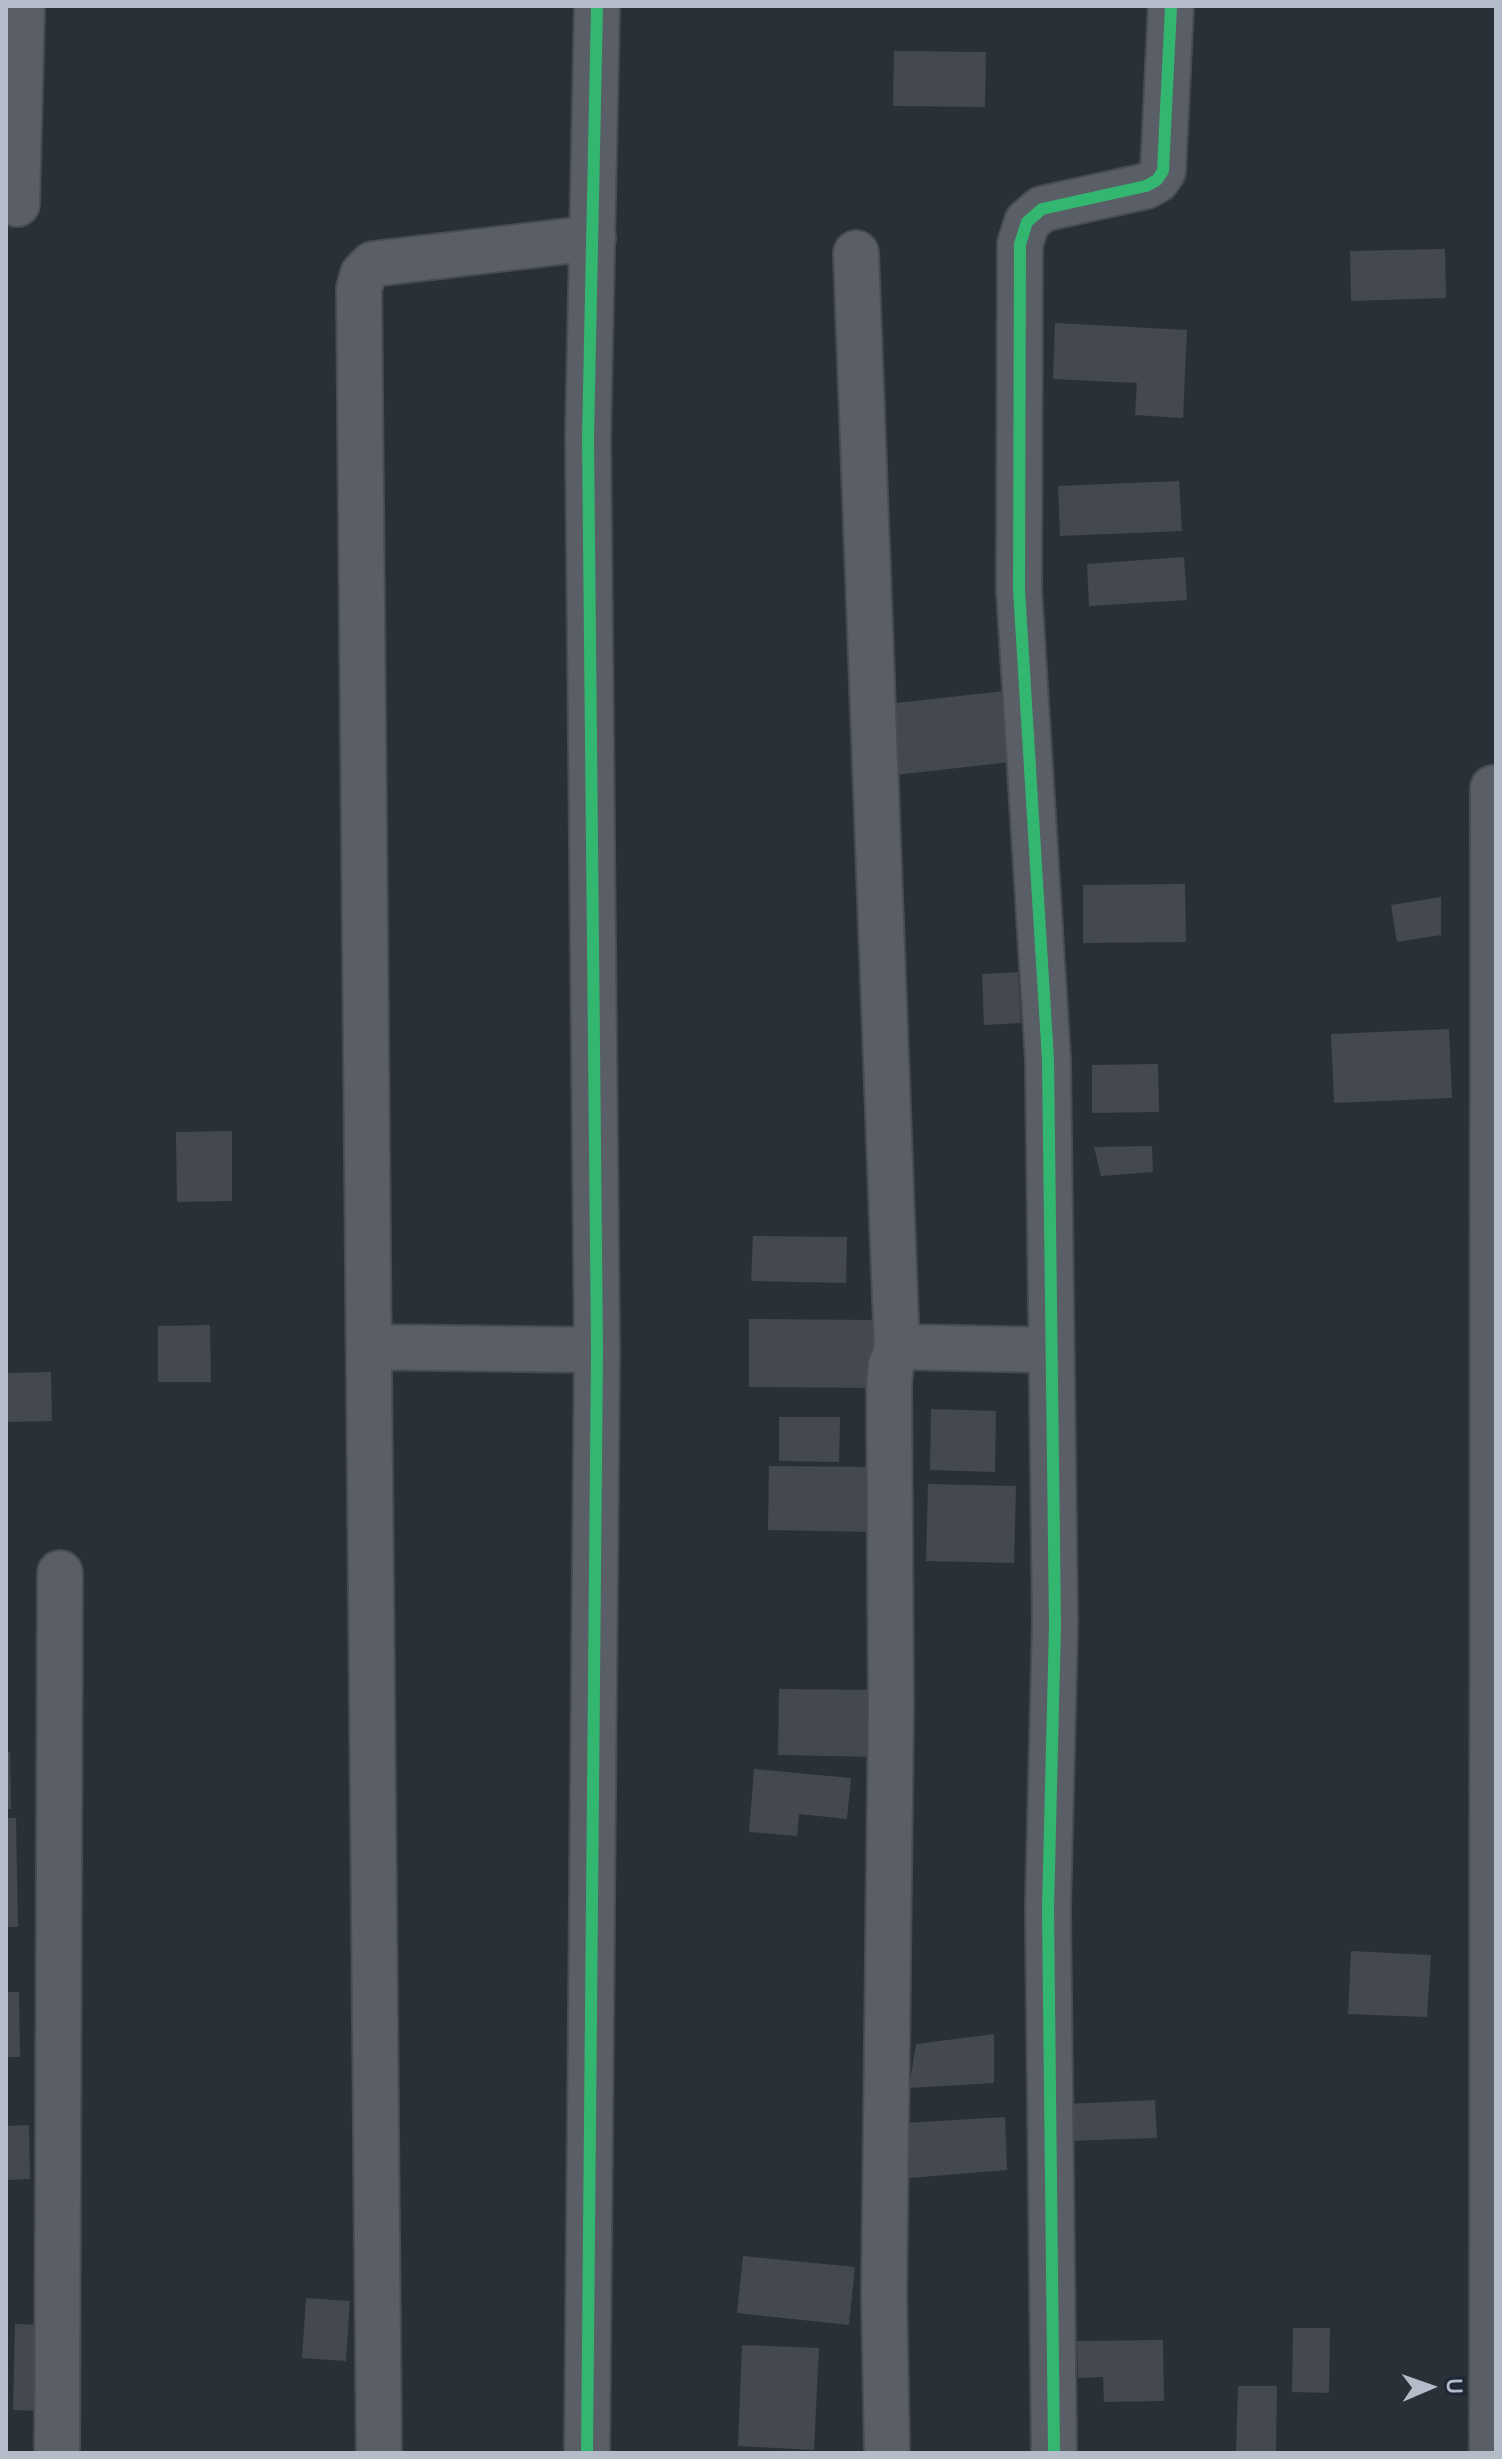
<!DOCTYPE html>
<style>
body{margin:0}
#map{position:relative;width:1502px;height:2459px;overflow:hidden;background:#2a3038;font-family:Cabin,sans-serif}
canvas{display:block}
.frame{position:absolute;inset:0;border:8px solid #b4bcc9;pointer-events:none}
.north{position:absolute;left:1390px;top:2347px;width:80px;height:80px;-webkit-text-stroke:6px #1d2633;paint-order:stroke;rotate:88deg;font-size:22px;font-weight:700;line-height:32px;text-align:center;color:#b4bcc9}
.north::after{content:'';display:block;margin:auto;width:28px;height:36px;background:#b4bcc9;clip-path:polygon(50% 0,100% 100%,50% 72%,0 100%)}
</style>
<div id="map">
<canvas width="1502" height="2459"></canvas>
<div class="frame"></div>
<div class="north">U</div>
</div>
<script>
const ctx = document.querySelector('canvas').getContext('2d');
ctx.lineJoin = 'round';
function fill(path, color) { ctx.fillStyle = color; ctx.fill(path, 'evenodd'); }
const shape = rows => new Path2D(rows.map(r => 'M' + r).join(''));
function stroke(path, color, width, dash) { ctx.strokeStyle = color; ctx.lineWidth = width; ctx.lineCap = dash ? 'butt' : 'round'; ctx.setLineDash(dash || []); ctx.stroke(path); }
const building = shape([
 [894,51,986,52,985,107,893,106],
 [1445,249,1446,298,1351,301,1350,251],
 [1055,323,1187,330,1183,418,1135,415,1137,383,1053,379],
 [1179,481,1182,531,1060,536,1058,486],
 [1184,557,1187,600,1089,606,1087,564],
 [1004,691,1011,762,895,775,887,704],
 [1185,884,1186,942,1083,943,1083,885],
 [1441,897,1441,935,1397,942,1391,905],
 [1018,972,1021,1023,984,1025,982,974],
 [1449,1029,1452,1098,1334,1103,1331,1034],
 [1158,1064,1159,1112,1092,1113,1092,1065],
 [232,1131,232,1201,177,1202,176,1132],
 [1152,1146,1153,1172,1101,1176,1094,1147],
 [753,1236,847,1237,846,1283,751,1281],
 [749,1319,881,1320,881,1388,749,1387],
 [210,1325,211,1382,158,1382,158,1326],
 [51,1372,52,1421,6,1422,6,1373],
 [931,1409,996,1411,995,1472,930,1470],
 [779,1417,840,1417,839,1462,779,1461],
 [769,1466,873,1467,871,1532,768,1530],
 [928,1484,1016,1486,1014,1563,926,1561],
 [779,1689,880,1690,879,1757,778,1755],
 [6,1752,10,1752,11,1809,6,1809],
 [754,1769,851,1778,847,1819,799,1814,797,1836,749,1832],
 [6,1818,16,1818,18,1927,6,1927],
 [1351,1951,1431,1955,1427,2017,1348,2014],
 [6,1992,19,1992,20,2057,6,2057],
 [994,2034,994,2083,909,2088,916,2044],
 [1155,2100,1157,2138,1067,2141,1065,2104],
 [1005,2117,1007,2170,909,2178,905,2123],
 [29,2125,30,2179,6,2180,6,2126],
 [743,2256,855,2267,849,2325,737,2313],
 [306,2298,350,2301,346,2361,302,2358],
 [15,2324,45,2325,41,2411,13,2410],
 [1293,2328,1330,2328,1329,2393,1292,2392],
 [1163,2340,1164,2401,1104,2402,1103,2377,1078,2378,1077,2341],
 [742,2345,819,2348,814,2450,738,2446],
 [1238,2386,1277,2386,1276,2451,1236,2451]
]);
const minor = shape([
 [17,204,22,6],
 [856,253,897,1352],
 [369,1347,597,1350],
 [57,2453,60,1573],
 [379,2453,359,289,363,274,373,264,593,238],
 [587,2453,597,1350,588,438,597,6],
 [887,2453,884,2294,891,1707,889,1385,891,1364,897,1352,905,1347,1050,1350],
 [1054,2453,1048,1909,1055,1624,1048,1060,1019,590,1020,244,1027,222,1042,209,1146,186,1157,180,1163,171,1171,6],
 [1492,2453,1493,788]
]);
const cycleway = shape([
 [587,2453,597,1350,588,438,597,6],
 [1054,2453,1048,1909,1055,1624,1048,1060,1019,590,1020,244,1027,222,1042,209,1146,186,1157,180,1163,171,1171,6]
]);
fill(building, '#444950');
stroke(minor, '#484c53', 48);
stroke(minor, '#5a5e66', 44);
stroke(cycleway, '#33b770', 12);
</script>
